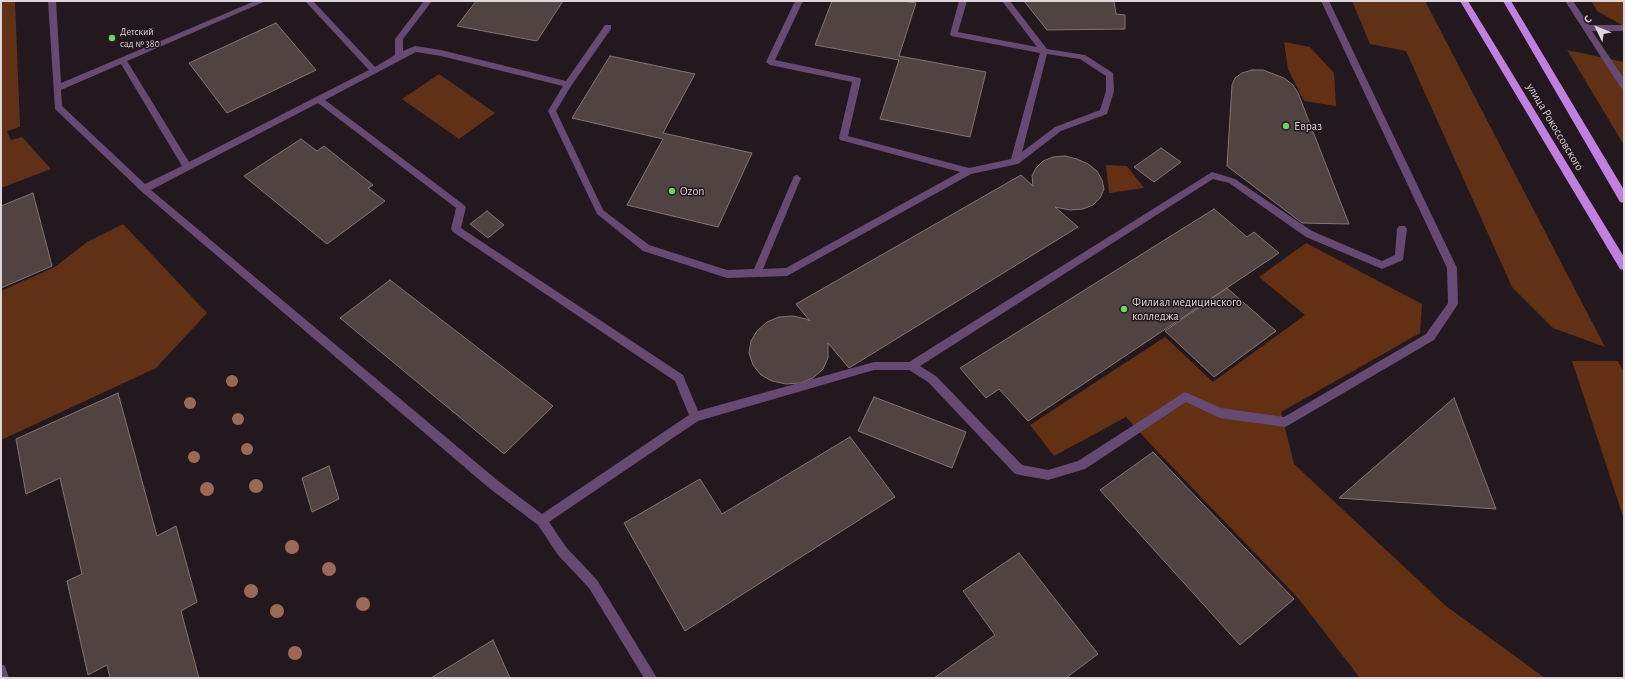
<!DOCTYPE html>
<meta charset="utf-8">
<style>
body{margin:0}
#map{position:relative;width:1625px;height:679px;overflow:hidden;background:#23181e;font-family:"Alegreya Sans",sans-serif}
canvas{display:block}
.frame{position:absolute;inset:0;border:2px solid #ddd5d9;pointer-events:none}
.north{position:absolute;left:1577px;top:8px;width:40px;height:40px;-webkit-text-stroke:3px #23181e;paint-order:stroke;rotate:313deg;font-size:11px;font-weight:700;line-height:16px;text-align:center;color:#ddd5d9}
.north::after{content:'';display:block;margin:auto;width:14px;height:18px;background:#ddd5d9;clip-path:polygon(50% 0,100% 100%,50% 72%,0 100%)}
</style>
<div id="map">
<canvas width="1625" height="679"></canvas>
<div class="frame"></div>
<div class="north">С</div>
</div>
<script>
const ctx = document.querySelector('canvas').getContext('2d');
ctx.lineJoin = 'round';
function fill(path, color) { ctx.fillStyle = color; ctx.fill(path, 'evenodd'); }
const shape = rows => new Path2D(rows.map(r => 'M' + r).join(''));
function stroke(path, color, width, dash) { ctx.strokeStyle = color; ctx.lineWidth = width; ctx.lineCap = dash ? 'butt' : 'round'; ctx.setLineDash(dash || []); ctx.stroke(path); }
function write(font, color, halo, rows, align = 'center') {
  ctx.font = font + ' "Alegreya Sans",sans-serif'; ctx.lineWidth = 3; ctx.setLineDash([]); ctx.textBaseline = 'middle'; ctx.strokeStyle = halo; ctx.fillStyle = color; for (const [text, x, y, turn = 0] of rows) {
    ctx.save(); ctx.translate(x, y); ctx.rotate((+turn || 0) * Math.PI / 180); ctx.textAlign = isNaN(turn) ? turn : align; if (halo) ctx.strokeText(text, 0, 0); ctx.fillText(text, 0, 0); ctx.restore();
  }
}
const green = shape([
 [1,1,15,1,20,127,7,131,11,140,22,137,51,169,1,188],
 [1352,1,1425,1,1605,347,1553,328,1512,287,1406,51,1370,44],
 [1567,50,1624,62,1624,145],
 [439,74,495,113,459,139,402,99],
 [123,224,207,313,156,368,1,440,1,291,55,267,87,242]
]);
const forest = shape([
 [1591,1,1624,1,1624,26,1597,11],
 [1284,42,1310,47,1334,73,1336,106,1304,101,1288,69],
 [1106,165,1127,166,1144,188,1109,193],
 [1306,243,1422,304,1420,333,1281,412,1294,464,1446,606,1545,678,1360,678,1298,598,1155,449,1126,417,1054,456,1030,425,1165,337,1213,382,1305,315,1259,277],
 [1572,361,1618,361,1624,372,1624,519]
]);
const building = shape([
 [476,1,563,1,537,41,457,26,476,1],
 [832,1,902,1,916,3,899,56,986,72,970,137,880,119,899,60,815,45,832,1],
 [1024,1,1114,1,1116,14,1125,15,1125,29,1047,30,1024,1],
 [276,23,316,70,227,113,189,63,276,23],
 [610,56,695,74,663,133,752,153,718,227,627,205,663,139,572,118,610,56],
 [1252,70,1263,70,1284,78,1293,85,1298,93,1349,224,1302,223,1227,166,1232,85,1235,78,1242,73,1252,70],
 [301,139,317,151,324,146,373,185,368,188,385,201,327,244,244,176,301,139],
 [1161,148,1181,162,1154,182,1134,167,1161,148],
 [1065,156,1077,159,1088,164,1097,171,1102,180,1104,189,1100,198,1093,205,1083,209,1070,210,1055,207,1078,227,849,368,828,343,828,358,823,369,813,378,800,383,786,384,772,381,761,375,753,365,749,353,751,341,757,331,767,322,779,317,793,316,806,319,810,321,796,304,1021,175,1033,186,1032,176,1036,168,1043,161,1053,157,1065,156],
 [33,193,52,266,1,288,1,206,33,193],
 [1214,209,1247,237,1254,232,1279,253,1028,421,999,389,986,398,960,368,1214,209],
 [487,211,504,225,488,238,470,224,487,211],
 [390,280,553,406,504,454,340,318,390,280],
 [1227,288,1276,331,1214,377,1165,331,1227,288],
 [118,393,157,536,176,526,197,602,181,611,199,678,110,678,107,665,88,675,67,581,82,574,60,478,26,494,16,439,118,393],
 [874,397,966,432,952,468,858,431,874,397],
 [1454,398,1496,509,1339,498,1454,398],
 [850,437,895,497,685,631,624,523,700,479,722,514,850,437],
 [1153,452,1294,599,1240,645,1100,490,1153,452],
 [329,466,339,499,312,512,302,478,329,466],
 [1019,553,1098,654,1066,678,934,678,995,635,963,591,1019,553],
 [493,640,510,678,431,678,493,640]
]);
const service = shape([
 [48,1,56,1,61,83,255,1,266,1,127,61,189,162,369,70,305,1,313,1,375,67,395,55,395,39,424,1,432,1,403,39,403,51,415,46,441,50,566,81,605,25,611,25,611,29,571,86,556,111,603,210,649,245,727,270,754,269,794,176,797,175,801,178,763,269,786,268,960,172,840,140,839,138,852,82,770,65,766,62,795,1,803,1,775,60,860,78,861,80,848,136,969,168,1011,159,1040,53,951,36,950,34,959,1,967,1,958,32,1037,47,1002,1,1010,1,1047,49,1085,55,1113,73,1114,91,1107,114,1061,131,1018,164,971,174,787,276,727,278,643,251,597,214,548,111,563,86,441,56,416,52,325,100,464,205,466,207,461,228,683,375,698,411,874,362,909,362,1212,172,1235,179,1312,231,1382,261,1395,255,1397,229,1399,226,1405,226,1407,229,1403,260,1382,269,1306,237,1229,183,1213,179,920,366,936,376,1022,465,1048,470,1078,461,1185,392,1221,408,1284,417,1426,334,1448,303,1447,268,1321,1,1329,1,1457,268,1458,304,1434,340,1289,425,1285,427,1220,418,1186,402,1085,469,1048,480,1015,474,928,382,909,370,874,370,698,421,549,522,566,547,597,580,657,678,644,678,589,588,558,555,538,525,489,488,141,191,55,109,48,1],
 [1047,54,1080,59,1106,76,1106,91,1100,110,1055,127,1022,152,1047,54],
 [121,64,182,166,145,184,62,106,61,90,121,64],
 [318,103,456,208,451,229,453,232,675,381,689,415,542,514,497,480,151,190,318,103],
 [1,664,5,666,9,678,1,678,1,664]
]);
const minor = shape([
 [1565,1,1573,1,1589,25,1624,25,1624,31,1592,31,1624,79,1624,89,1621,88,1565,1]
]);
const trunk = shape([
 [1460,1,1468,1,1624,257,1624,270,1620,269,1460,1],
 [1503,1,1511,1,1624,190,1624,203,1620,202,1503,1]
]);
const trees = [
 [232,381,6],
 [190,403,6],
 [238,419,6],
 [247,449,6],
 [194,457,6],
 [256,486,7],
 [207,489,7],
 [292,547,7],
 [329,569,7],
 [251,591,7],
 [363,604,7],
 [277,611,7],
 [295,653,7]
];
const markers = [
 [112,38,4,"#6fd35f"],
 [1286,126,4,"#6fd35f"],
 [672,191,4,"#6fd35f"],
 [1124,309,4,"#6fd35f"]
];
const farPoinames = [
 ["Детский",120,32],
 ["сад № 380",120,44]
];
const poiNames = [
 ["Евраз",1294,126],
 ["Ozon",680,191],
 ["Филиал медицинского",1132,302],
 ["колледжа",1132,316]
];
const streetNames = [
 ["улица Рокоссовского",1555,127,59]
];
fill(green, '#603117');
fill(forest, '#643013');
fill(building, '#524343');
stroke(building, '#847474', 1);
fill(service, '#664a74');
fill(minor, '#664a74');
fill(trunk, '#c07fe1');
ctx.fillStyle = '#9b6a57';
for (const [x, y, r] of trees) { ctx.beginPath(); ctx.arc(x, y, r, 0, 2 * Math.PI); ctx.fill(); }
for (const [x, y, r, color] of markers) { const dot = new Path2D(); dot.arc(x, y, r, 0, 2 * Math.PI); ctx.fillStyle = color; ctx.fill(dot); stroke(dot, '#23181e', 1.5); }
write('10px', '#ddd5d9', '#23181e', farPoinames, 'left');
write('12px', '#ddd5d9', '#23181e', poiNames, 'left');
write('12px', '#ddd5d9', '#23181e', streetNames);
</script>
